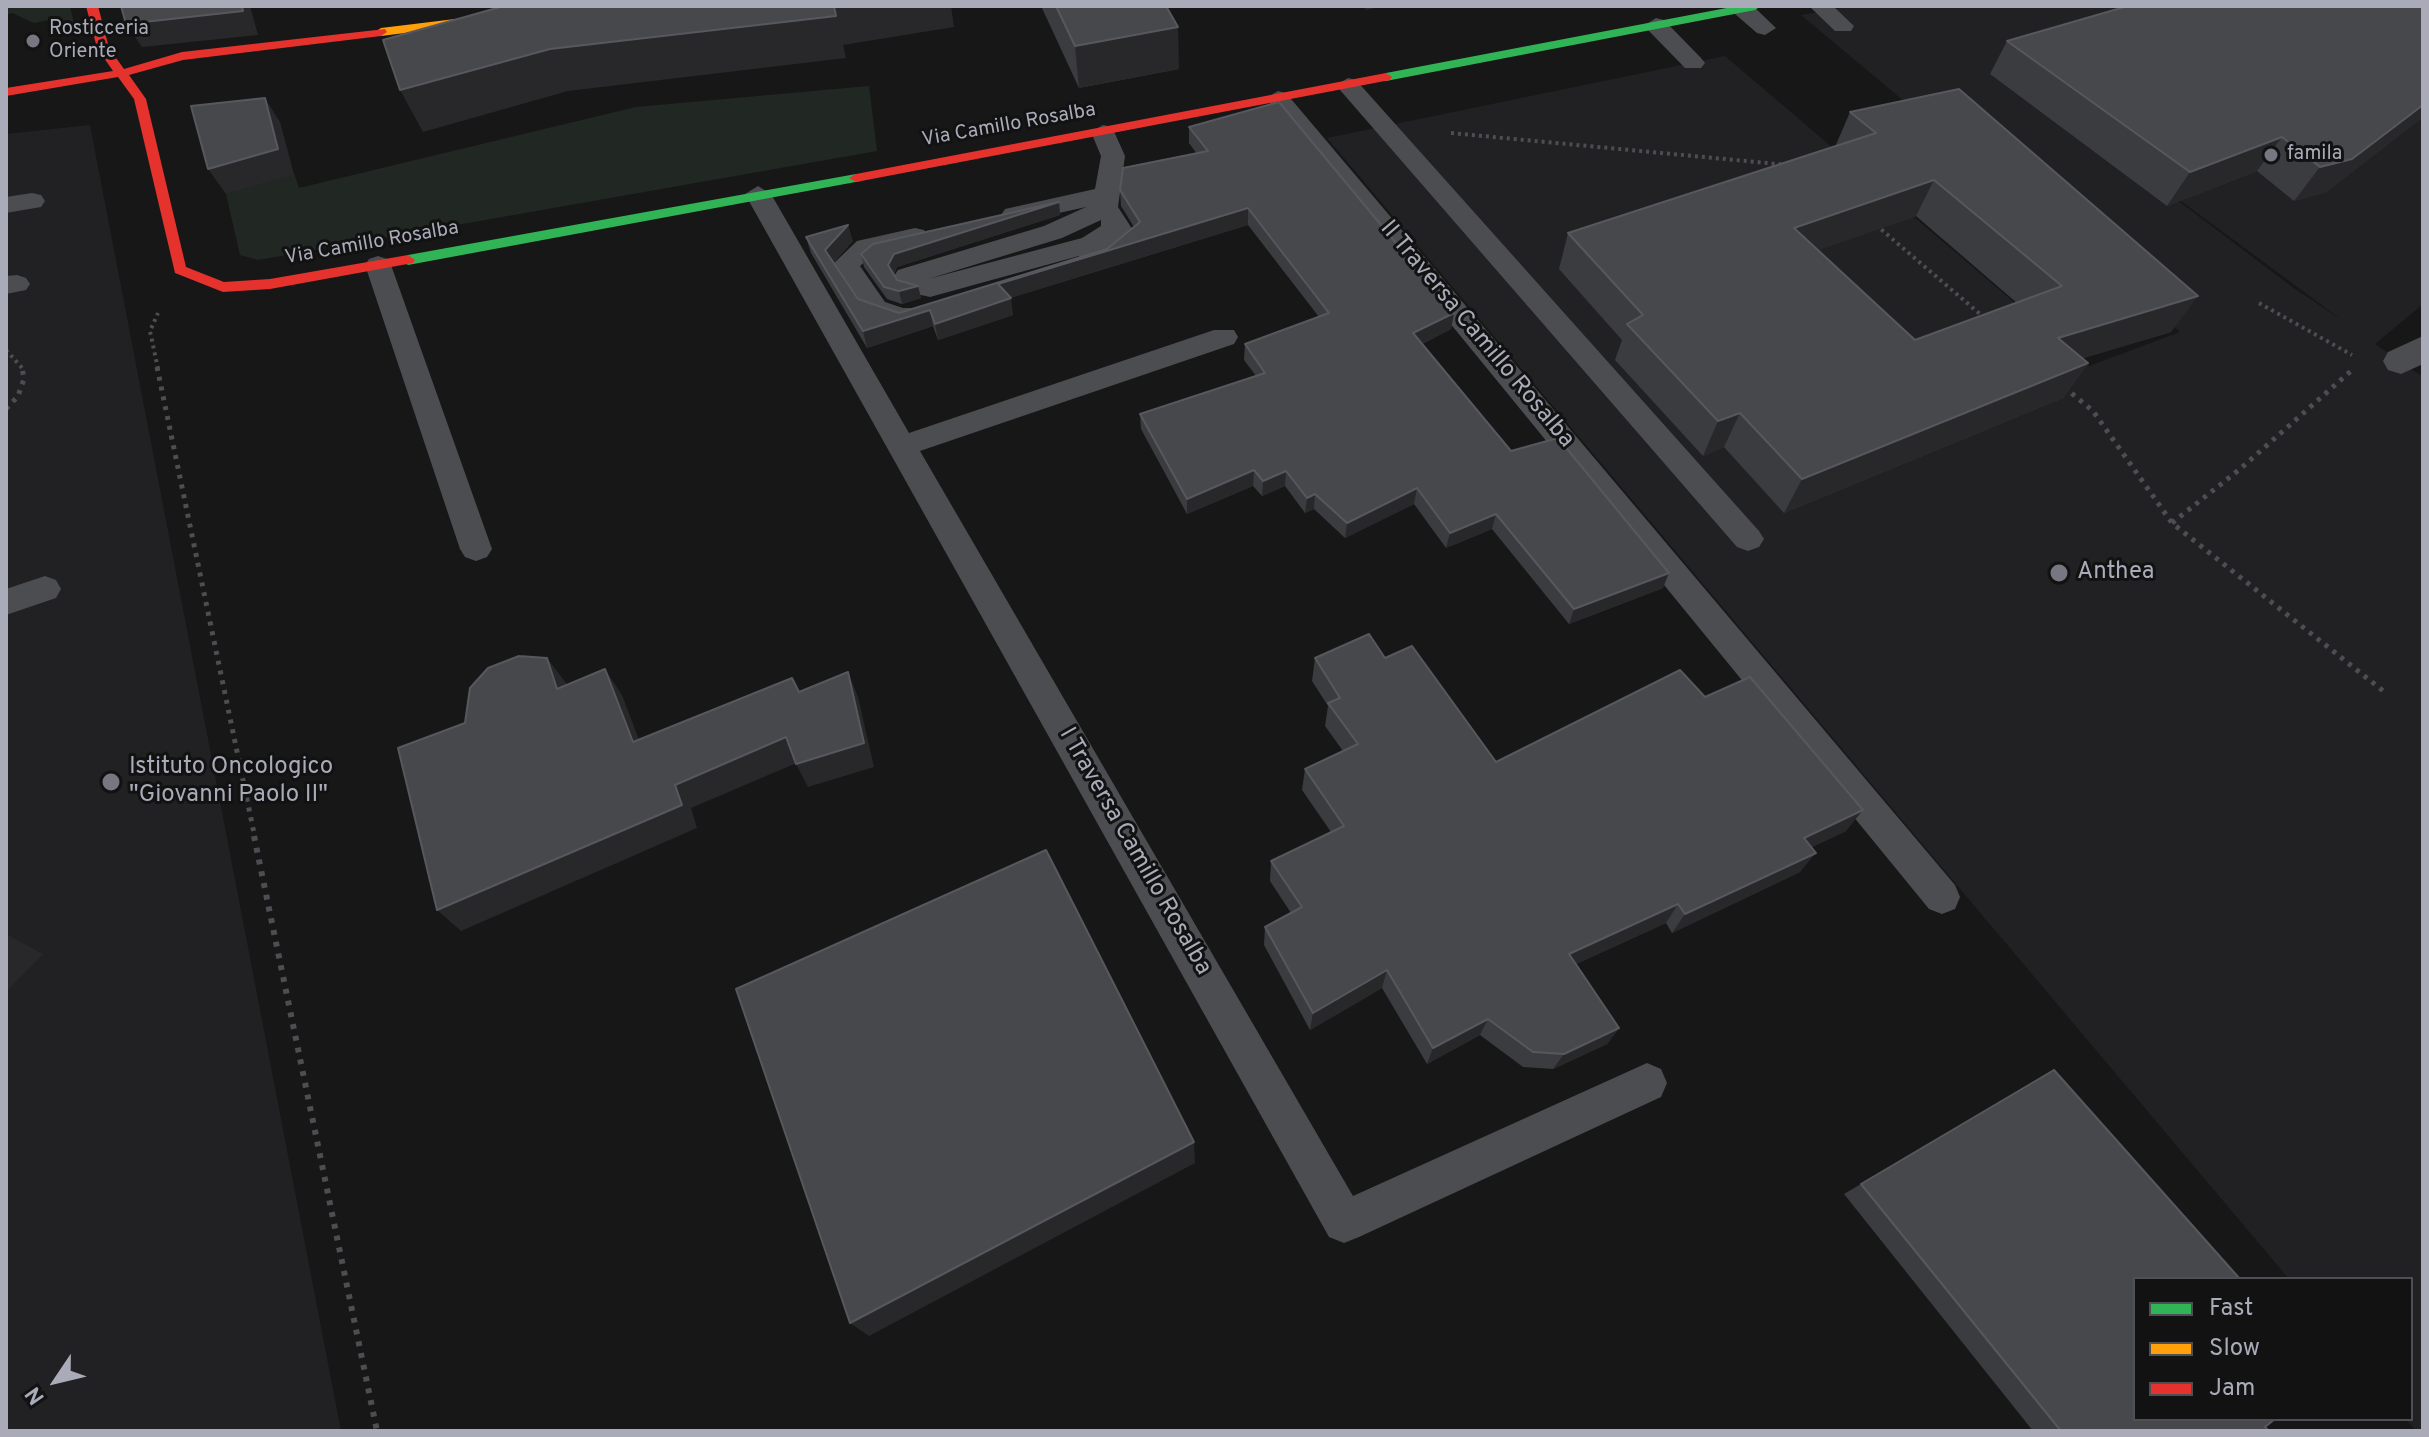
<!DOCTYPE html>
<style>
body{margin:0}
#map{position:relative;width:2429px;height:1437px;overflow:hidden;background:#171718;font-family:Overpass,sans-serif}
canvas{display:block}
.frame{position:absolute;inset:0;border:8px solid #a9abb8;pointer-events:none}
.legend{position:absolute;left:2133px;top:1277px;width:280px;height:144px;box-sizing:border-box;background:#121213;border:2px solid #4e4f55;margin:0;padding:10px 14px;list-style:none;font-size:24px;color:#a9abb8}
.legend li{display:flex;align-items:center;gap:16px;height:40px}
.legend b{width:40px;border:2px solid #4e4f55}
.north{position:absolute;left:16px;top:1341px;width:80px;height:80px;-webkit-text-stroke:6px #121213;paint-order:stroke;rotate:235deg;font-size:22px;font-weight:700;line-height:32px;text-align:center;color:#a9abb8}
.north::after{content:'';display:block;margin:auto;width:28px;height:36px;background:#a9abb8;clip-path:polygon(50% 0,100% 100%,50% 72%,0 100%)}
</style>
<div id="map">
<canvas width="2429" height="1437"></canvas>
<div class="frame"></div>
<ul class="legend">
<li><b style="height:10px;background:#30b455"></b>Fast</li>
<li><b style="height:10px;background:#ff9f0a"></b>Slow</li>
<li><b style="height:10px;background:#e5322d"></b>Jam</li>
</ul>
<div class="north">N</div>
</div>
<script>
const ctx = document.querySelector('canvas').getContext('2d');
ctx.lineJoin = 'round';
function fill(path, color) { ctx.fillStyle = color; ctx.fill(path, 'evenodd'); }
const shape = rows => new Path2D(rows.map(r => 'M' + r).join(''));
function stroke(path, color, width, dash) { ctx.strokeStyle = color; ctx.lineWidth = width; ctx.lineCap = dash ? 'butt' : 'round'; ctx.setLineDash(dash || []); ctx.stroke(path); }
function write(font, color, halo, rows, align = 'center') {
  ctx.font = font + ' Overpass,sans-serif'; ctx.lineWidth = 6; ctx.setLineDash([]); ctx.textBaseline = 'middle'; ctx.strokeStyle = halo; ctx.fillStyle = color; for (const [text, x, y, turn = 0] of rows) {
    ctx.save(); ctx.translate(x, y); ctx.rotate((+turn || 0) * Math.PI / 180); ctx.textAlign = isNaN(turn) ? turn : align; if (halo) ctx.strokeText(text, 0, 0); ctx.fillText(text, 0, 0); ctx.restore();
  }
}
const built = shape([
 [1852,6,2423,6,2423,304,2375,344,2423,377,2423,1431,2416,1431,2406,1419,2411,1419,2411,1279,2289,1279,1327,138,1725,56,2089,366,2180,332,1801,15],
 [2070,119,2342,320,2295,289],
 [90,125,341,1431,6,1431,6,134]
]);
const green = shape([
 [6,6,70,6,74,24,53,19,34,23,12,13,6,15],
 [869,86,877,151,258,260,240,255,226,194,294,173,299,188,636,107]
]);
const pathFar2 = shape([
 [1451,133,1788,165],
 [1876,225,1987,320],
 [2259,303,2352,355],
 [6,350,23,369],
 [158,369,150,331,158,313]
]);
const pathFar1 = shape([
 [157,367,255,838],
 [2064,387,2093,411,2172,523,2387,694],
 [6,409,18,396,24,379,22,367],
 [2172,523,2240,469,2351,371]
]);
const path = shape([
 [254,836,377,1431]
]);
const lane = shape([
 [1734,6,1753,6,1776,28,1765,35,1757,33,1735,14,1734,6],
 [1809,6,1833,6,1854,26,1851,31,1835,31,1809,6],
 [1656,18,1664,20,1701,58,1705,63,1701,68,1685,68,1648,30,1645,25,1656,18],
 [1348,78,1356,80,1759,531,1764,539,1759,547,1748,551,1737,547,1340,90,1336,85,1348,78],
 [1278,91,1286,93,1955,885,1960,897,1955,909,1942,914,1929,909,1270,103,1266,98,1278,91],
 [1103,125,1112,127,1125,156,1118,207,1138,238,1134,244,1090,268,1081,265,1079,256,930,297,903,291,894,276,898,270,1044,226,1086,207,1014,223,1005,221,1001,215,1005,209,1095,189,1101,156,1091,132,1103,125],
 [1101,220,1101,226,1082,238,928,279,1062,238,1101,220],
 [758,186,771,194,909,433,1214,330,1234,330,1238,337,1234,344,920,451,1353,1196,1647,1063,1661,1069,1667,1083,1661,1097,1359,1237,1344,1243,1329,1237,745,194,758,186],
 [32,193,41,195,45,201,41,207,6,213,6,197,32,193],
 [915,228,924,230,928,236,924,242,875,253,860,266,885,302,903,308,924,308,928,314,924,320,902,326,865,314,832,265,857,241,915,228],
 [378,256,387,259,391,265,492,549,487,557,476,561,465,557,460,549,365,265,369,259,378,256],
 [17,275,26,278,30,284,26,290,6,294,6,276,17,275],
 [45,576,56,580,61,589,56,598,6,615,6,589,45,576]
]);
const street = shape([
 [2423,336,2423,364,2401,374,2388,370,2383,361,2388,352,2423,336]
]);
const fast = shape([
 [1737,6,1761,6,1755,10,1386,81,1380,77,1386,73,1737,6],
 [856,174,861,175,861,181,408,265,401,260,408,255,856,174]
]);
const slow = shape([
 [562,6,596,6,590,10,381,36,375,32,381,28,562,6]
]);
const jam = shape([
 [86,6,98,6,109,48,124,69,182,52,385,29,387,32,381,36,183,60,129,75,146,99,186,267,224,282,270,279,408,255,415,260,413,263,270,289,223,292,175,273,134,99,118,77,6,96,6,88,113,71,97,48,86,6],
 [1386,73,1392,77,1390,80,856,182,849,178,856,174,1386,73]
]);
const wall = shape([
 [1041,6,1166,6,1179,69,1079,88],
 [2423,6,2423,117,2326,192,2294,201,2257,171,2167,206,1990,74,2007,41],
 [1850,112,2171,332,2083,358,2088,363,2063,398,1784,513,1724,447,1703,456,1615,360,1622,340,1559,269,1568,233,1835,147],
 [1916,216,2017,303,1915,340,1818,250],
 [1189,127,1454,313,1451,329,1422,344,1511,451,1663,588,1569,624,1492,529,1446,548,1414,504,1345,538,1314,509,1305,513,1285,486,1262,496,1253,486,1187,514,1141,429,1140,414,1256,376,1244,360,1245,344,1319,317,1248,225,1010,298,1013,315,938,340,933,326,867,348,811,253,806,237,853,241,833,263,858,299,899,313,1107,249,1134,227,1121,206,1120,190,1197,154,1189,143],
 [1059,202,1060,215,897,267,894,274,897,280,918,286,921,298,902,304,887,299,864,267,861,254],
 [1315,658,1385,658,1496,762,1705,697,1846,831,1812,847,1800,872,1672,933,1666,923,1576,964,1619,1028,1607,1044,1553,1069,1523,1067,1480,1035,1427,1064,1382,988,1310,1030,1264,945,1265,927,1291,913,1270,881,1271,861,1331,832,1302,790,1305,769,1343,751,1325,726,1328,706,1312,681],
 [2054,1070,2265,1427,2269,1431,2033,1431,1844,1194]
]);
const shadedWall = shape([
 [242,6,250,6,258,35,142,47,126,24],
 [834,6,951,6,954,27,843,45,846,58,568,91,423,132,400,90,550,49],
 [1366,6,1387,6,1365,10],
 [1178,27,1179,69,1079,88,1075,46],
 [265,98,280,122,294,174,226,194,208,169],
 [2423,105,2423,117,2326,192,2294,201,2320,167],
 [2282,137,2257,171,2167,206,2190,172],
 [1934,180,1916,216,1779,264,1794,228],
 [1059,202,1060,215,897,267,891,277,888,265,894,254],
 [1248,208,1248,225,1000,301,998,284],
 [848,225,853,241,830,267,825,250],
 [918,286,921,298,902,304,899,291],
 [2198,296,2171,332,2034,373,2058,338],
 [1011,298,1013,315,938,340,935,324],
 [930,310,933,326,867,348,863,331],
 [1454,313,1451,329,1411,349,1413,333],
 [2088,363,2063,398,1784,513,1802,479],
 [1740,413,1724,447,1703,456,1718,421],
 [1254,470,1253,486,1187,514,1187,499],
 [1286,471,1285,486,1262,496,1263,481],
 [1417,488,1414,504,1345,538,1347,523],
 [1315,494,1314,509,1305,513,1307,498],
 [1496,514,1492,529,1446,548,1450,533],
 [1669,573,1663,588,1569,624,1574,609],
 [547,658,566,683,576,714,557,689],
 [605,669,622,695,649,766,633,742],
 [848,672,858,697,874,767,808,787,796,764],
 [786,737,799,762,691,808,697,828,461,931,437,910,675,785],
 [1863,810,1846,831,1788,858,1804,838],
 [1816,853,1800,872,1672,933,1685,914],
 [1678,904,1666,923,1559,972,1569,954],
 [6,934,43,954,6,992],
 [1387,970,1382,988,1310,1030,1313,1013],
 [1488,1019,1480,1035,1427,1064,1433,1048],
 [1619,1028,1607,1044,1553,1069,1564,1054],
 [1194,1142,1195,1163,869,1336,850,1323]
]);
const building = shape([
 [121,6,242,6,243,11,126,24,121,6],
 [504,6,834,6,836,16,550,49,400,90,383,40,504,6],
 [1056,6,1166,6,1178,27,1075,46,1056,6],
 [2128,6,2423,6,2423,105,2352,159,2320,167,2282,137,2190,172,2007,41,2128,6],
 [1959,89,2198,296,2058,338,2088,363,1802,479,1740,413,1718,421,1627,324,1643,315,1568,233,1876,133,1850,112,1959,89],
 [1934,180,2062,286,1915,340,1794,228,1934,180],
 [265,98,278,149,208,169,191,106,265,98],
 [1279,102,1454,313,1413,333,1511,451,1558,438,1669,573,1574,609,1496,514,1450,533,1417,488,1347,523,1315,494,1307,498,1286,471,1263,481,1254,470,1187,499,1140,414,1265,373,1245,344,1329,313,1248,208,998,284,1011,298,935,324,930,310,863,331,806,237,848,225,825,250,858,299,899,313,1107,249,1140,222,1120,190,1123,168,1208,151,1189,127,1279,102],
 [1059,202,894,254,888,265,897,280,918,286,899,291,884,287,861,254,873,244,1059,202],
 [1369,634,1385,658,1412,646,1496,762,1680,670,1705,697,1750,677,1863,810,1804,838,1816,853,1685,914,1678,904,1569,954,1619,1028,1564,1054,1533,1052,1488,1019,1433,1048,1387,970,1313,1013,1265,927,1302,907,1271,861,1344,826,1305,769,1358,744,1328,703,1340,698,1315,658,1369,634],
 [519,656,547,658,557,689,605,669,633,742,792,678,799,692,848,672,864,743,796,764,786,737,675,785,682,805,437,910,398,748,465,723,470,688,488,668,519,656],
 [1046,850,1194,1142,850,1323,736,989,1046,850],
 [2054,1070,2240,1279,2135,1279,2135,1419,2275,1419,2265,1427,2269,1431,2061,1431,1861,1184,2054,1070]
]);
const markers = [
 [33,41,8,"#767780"],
 [2271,155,8,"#767780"],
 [2059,573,10,"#767780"],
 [111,782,10,"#767780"]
];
const farPoinames = [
 ["Rosticceria",49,30],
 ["Oriente",49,53],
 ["famila",2287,155]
];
const farStreetnames = [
 ["Via Camillo Rosalba",1009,126,-10],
 ["Via Camillo Rosalba",372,244,-10]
];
const streetNames = [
 ["II Traversa Camillo Rosalba",1476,335,50],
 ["I Traversa Camillo Rosalba",1134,852,60]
];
const poiNames = [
 ["Anthea",2077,573],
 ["Istituto Oncologico",129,768],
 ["\"Giovanni Paolo II\"",129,796]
];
fill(built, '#212123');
fill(green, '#212823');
stroke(pathFar2, '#4d4d52', 4, [3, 4]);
stroke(pathFar1, '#4d4d52', 5, [4, 6]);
stroke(path, '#4d4d52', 6, [5, 7]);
fill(lane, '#4c4d50');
fill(street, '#4c4d50');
fill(fast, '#30b455');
fill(slow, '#ff9f0a');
fill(jam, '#e5322d');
fill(wall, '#3b3c3f');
fill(shadedWall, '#28282a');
fill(building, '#47484c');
stroke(building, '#56585d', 2);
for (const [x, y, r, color] of markers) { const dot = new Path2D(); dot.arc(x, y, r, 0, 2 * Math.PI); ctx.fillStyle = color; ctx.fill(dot); stroke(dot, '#121213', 3); }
write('20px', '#a9abb8', '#121213', farPoinames, 'left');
write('20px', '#a9abb8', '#121213', farStreetnames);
write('24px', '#a9abb8', '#121213', streetNames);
write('24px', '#a9abb8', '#121213', poiNames, 'left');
</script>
